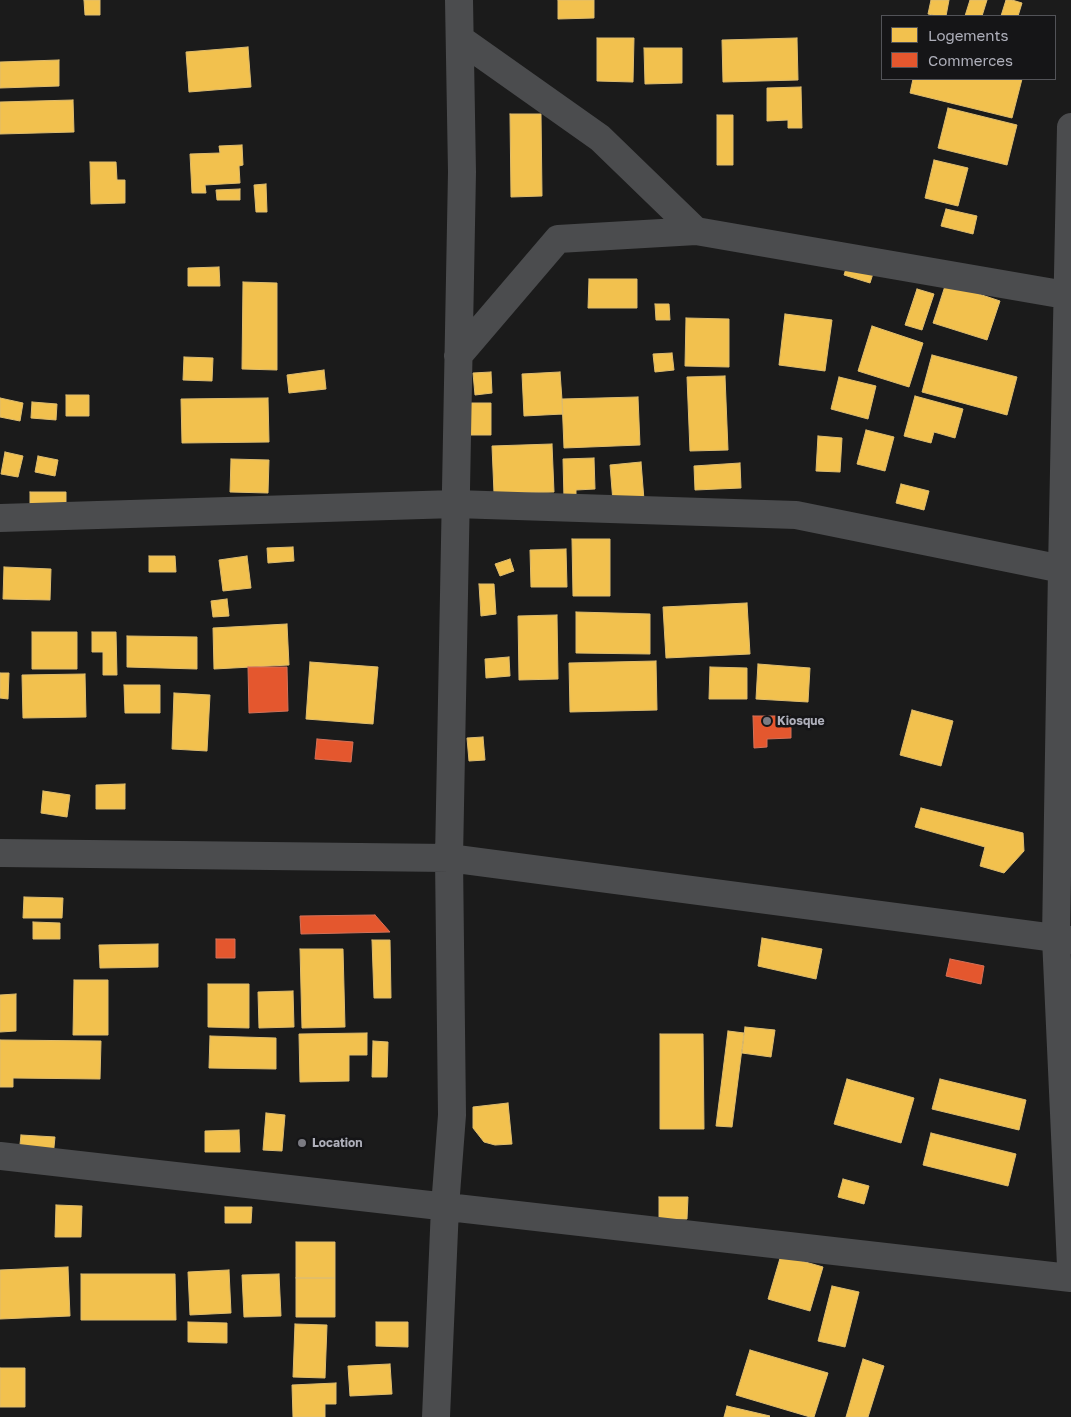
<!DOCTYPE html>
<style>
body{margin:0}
#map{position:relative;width:1071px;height:1417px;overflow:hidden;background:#1b1b1b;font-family:"Golos Text",sans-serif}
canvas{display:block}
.legend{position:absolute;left:881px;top:15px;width:175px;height:65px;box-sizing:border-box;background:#151517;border:1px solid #525358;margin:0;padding:6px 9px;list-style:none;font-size:15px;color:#aeafba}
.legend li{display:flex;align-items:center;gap:10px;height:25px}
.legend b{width:25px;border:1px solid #525358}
</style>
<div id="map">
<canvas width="1071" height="1417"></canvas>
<ul class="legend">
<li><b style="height:14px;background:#f2c14e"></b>Logements</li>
<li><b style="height:14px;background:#e4572e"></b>Commerces</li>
</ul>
</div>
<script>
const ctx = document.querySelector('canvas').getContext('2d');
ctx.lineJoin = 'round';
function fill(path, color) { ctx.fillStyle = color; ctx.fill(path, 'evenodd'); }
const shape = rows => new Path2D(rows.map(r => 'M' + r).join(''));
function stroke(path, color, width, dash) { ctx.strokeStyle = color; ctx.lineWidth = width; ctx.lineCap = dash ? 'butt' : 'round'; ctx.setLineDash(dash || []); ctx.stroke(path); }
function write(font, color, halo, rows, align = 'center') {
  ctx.font = font + ' "Golos Text",sans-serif'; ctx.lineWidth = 5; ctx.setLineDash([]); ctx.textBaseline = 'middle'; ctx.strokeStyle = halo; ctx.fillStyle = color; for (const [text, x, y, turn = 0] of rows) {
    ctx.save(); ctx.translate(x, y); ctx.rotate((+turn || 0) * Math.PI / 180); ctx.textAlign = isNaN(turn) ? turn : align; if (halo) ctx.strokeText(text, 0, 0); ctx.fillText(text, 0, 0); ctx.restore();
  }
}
const homes = shape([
 [84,0,100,0,100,15,85,15,84,0],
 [558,0,594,0,594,18,558,19,558,0],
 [931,0,949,0,946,16,938,16,928,14,931,0],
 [970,0,987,0,982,16,965,16,970,0],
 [1006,0,1012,0,1022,3,1018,16,1001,16,1006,0],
 [597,38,634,38,633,82,597,81,597,38],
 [797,38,798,80,723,82,722,40,797,38],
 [248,47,251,87,189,92,186,52,248,47],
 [644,48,682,48,682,83,645,84,644,48],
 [59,60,59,86,0,88,0,62,59,60],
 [913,79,1022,79,1012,118,910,93,913,79],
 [801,87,802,128,788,128,788,120,767,121,767,88,801,87],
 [73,100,74,132,0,134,0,102,73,100],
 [948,108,1017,125,1007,165,938,148,948,108],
 [510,114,541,114,542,196,511,197,510,114],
 [717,115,733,115,733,165,717,165,717,115],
 [242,145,243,165,239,166,240,183,205,185,206,193,192,193,190,154,220,153,219,146,242,145],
 [934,160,968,168,958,206,925,198,934,160],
 [90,162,116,162,117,180,125,180,125,203,91,204,90,162],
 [266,184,267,212,256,212,254,185,266,184],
 [240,189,240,200,217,200,216,190,240,189],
 [946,209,977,216,973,234,941,226,946,209],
 [849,259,875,267,870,283,844,275,849,259],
 [219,267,220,286,188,286,188,268,219,267],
 [589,279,637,279,637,308,588,308,589,279],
 [243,282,277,283,277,370,242,369,243,282],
 [946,283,1000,301,987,340,933,323,946,283],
 [917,289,934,294,922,330,905,325,917,289],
 [655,304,669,304,670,320,656,320,655,304],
 [785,314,832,320,825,371,779,365,785,314],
 [686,318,729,319,729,367,685,366,686,318],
 [872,326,923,343,909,387,858,371,872,326],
 [672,353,674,370,655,372,653,354,672,353],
 [932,355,1017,377,1007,415,922,392,932,355],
 [184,357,213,358,212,381,183,380,184,357],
 [324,370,326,389,289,393,287,375,324,370],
 [491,372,492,393,475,395,473,373,491,372],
 [560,372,563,414,524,416,522,374,560,372],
 [725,376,728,450,690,451,687,377,725,376],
 [839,377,876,386,868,419,831,409,839,377],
 [66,395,89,395,89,416,66,416,66,395],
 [915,396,963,409,955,438,934,432,931,443,904,436,915,396],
 [638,397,640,445,564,448,562,399,638,397],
 [0,398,23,403,20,421,0,417,0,398],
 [268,398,269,442,182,443,181,399,268,398],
 [32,402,57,404,56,420,31,418,32,402],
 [469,403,491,403,491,435,470,435,469,403],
 [866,430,894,437,885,471,857,464,866,430],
 [818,436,842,438,840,472,816,471,818,436],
 [552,444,554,492,494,493,492,446,552,444],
 [5,452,23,456,18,477,1,474,5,452],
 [38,456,58,460,55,476,35,472,38,456],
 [594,458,595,489,576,490,576,498,564,499,563,459,594,458],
 [231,459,269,460,268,493,230,492,231,459],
 [641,462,644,500,613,502,610,465,641,462],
 [740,463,741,488,695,490,694,466,740,463],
 [901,484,929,491,924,510,896,503,901,484],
 [30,492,66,492,66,513,30,512,30,492],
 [572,539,610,539,610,596,573,596,572,539],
 [293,547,294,561,268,563,267,548,293,547],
 [566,549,567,587,531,587,530,550,566,549],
 [149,556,175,556,176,572,149,572,149,556],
 [247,556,251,588,223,591,219,560,247,556],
 [510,559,514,571,500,576,495,564,510,559],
 [4,567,51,569,50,600,3,599,4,567],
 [479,584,494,584,496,614,481,616,479,584],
 [227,599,229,616,213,617,211,601,227,599],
 [747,603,750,654,666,658,663,607,747,603],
 [576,612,650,614,650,654,576,653,576,612],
 [557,615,558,679,519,680,518,616,557,615],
 [287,624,289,665,214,669,213,628,287,624],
 [32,632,77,632,77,669,32,669,32,632],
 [92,632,116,632,117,675,103,675,103,652,92,652,92,632],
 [127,636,197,637,197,669,127,667,127,636],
 [509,657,510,676,486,678,485,659,509,657],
 [656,661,657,710,570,712,569,663,656,661],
 [310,662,378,667,373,724,306,719,310,662],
 [758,664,810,668,808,702,756,699,758,664],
 [710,667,747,668,747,699,709,699,710,667],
 [0,673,9,673,8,699,0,698,0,673],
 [85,674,86,717,23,718,22,675,85,674],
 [124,685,160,685,160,713,125,713,124,685],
 [174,693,210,695,207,751,172,749,174,693],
 [912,710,953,721,941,766,900,755,912,710],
 [483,737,485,760,469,761,467,738,483,737],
 [125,784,125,809,96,809,96,785,125,784],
 [43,791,70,795,67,817,41,813,43,791],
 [921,808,1023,833,1024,851,1004,873,980,866,985,847,915,827,921,808],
 [24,897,63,898,62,918,23,918,24,897],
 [33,922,60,923,60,939,33,939,33,922],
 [762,938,822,949,816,979,758,966,762,938],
 [372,940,390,940,391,998,374,998,372,940],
 [158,944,158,967,100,968,99,945,158,944],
 [300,949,343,949,345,1027,302,1028,300,949],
 [74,980,108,980,108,1035,73,1035,74,980],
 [208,984,249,984,249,1028,208,1027,208,984],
 [293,991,294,1027,259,1028,258,992,293,991],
 [16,994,16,1031,0,1032,0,995,16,994],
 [745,1027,775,1030,771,1057,742,1053,745,1027],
 [728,1031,744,1033,732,1127,716,1126,728,1031],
 [367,1033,367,1055,349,1055,349,1081,300,1082,299,1034,367,1033],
 [660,1034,703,1034,704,1129,660,1129,660,1034],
 [210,1036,276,1038,276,1069,209,1068,210,1036],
 [0,1040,101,1041,100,1079,13,1078,13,1087,0,1087,0,1040],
 [373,1041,388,1042,387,1077,372,1077,373,1041],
 [847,1079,914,1098,901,1143,834,1124,847,1079],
 [940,1079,1026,1100,1019,1130,932,1109,940,1079],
 [508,1103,512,1144,495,1145,484,1142,473,1128,473,1107,508,1103],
 [266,1113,285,1115,282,1151,263,1150,266,1113],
 [239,1130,240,1152,205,1152,205,1131,239,1130],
 [931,1133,1016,1154,1008,1186,923,1165,931,1133],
 [21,1135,55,1137,53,1157,19,1154,21,1135],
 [843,1179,869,1186,864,1204,838,1197,843,1179],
 [659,1197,688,1197,687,1219,659,1219,659,1197],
 [56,1205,82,1206,81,1237,55,1237,56,1205],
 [225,1207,252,1207,251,1223,225,1223,225,1207],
 [296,1242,335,1242,335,1278,296,1278,296,1242],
 [781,1255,823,1267,810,1311,768,1299,781,1255],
 [68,1267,70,1316,0,1319,0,1270,68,1267],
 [229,1270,231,1313,190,1315,188,1272,229,1270],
 [81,1274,175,1274,176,1320,81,1320,81,1274],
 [279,1274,281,1316,244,1317,242,1275,279,1274],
 [296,1278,335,1278,335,1317,296,1317,296,1278],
 [832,1286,859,1292,845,1347,818,1341,832,1286],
 [188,1322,227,1323,227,1343,188,1342,188,1322],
 [376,1322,408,1322,408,1347,376,1346,376,1322],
 [295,1324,327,1325,325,1378,293,1377,295,1324],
 [750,1350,828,1373,814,1417,810,1417,736,1395,750,1350],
 [863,1359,884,1366,868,1417,846,1417,863,1359],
 [390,1364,392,1394,350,1396,348,1366,390,1364],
 [0,1368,25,1368,25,1407,0,1407,0,1368],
 [336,1383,336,1404,325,1404,325,1417,293,1417,292,1385,336,1383],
 [727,1406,770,1416,769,1417,724,1417,727,1406]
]);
const shops = shape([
 [248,667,287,667,288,711,249,713,248,667],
 [753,716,791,716,791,738,767,739,767,747,754,748,753,716],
 [317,739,353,742,351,762,315,759,317,739],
 [375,915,390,932,301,934,300,916,375,915],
 [216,939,235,939,235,958,216,958,216,939],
 [950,959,984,966,981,984,946,976,950,959]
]);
const minor = shape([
 [460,39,600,138,696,231],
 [1071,127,1062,569,1056,938,1071,1266],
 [458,356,558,239,696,231,1071,296],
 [0,518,455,504,796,515,1062,569,1071,572],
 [0,853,449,858,1071,940],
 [0,1156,1071,1278],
 [436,1417,445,1207,452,1115,449,858,462,172,459,0]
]);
const markers = [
 [767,721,5,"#7b7b82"],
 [302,1143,5,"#7b7b82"]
];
const poiNames = [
 ["Kiosque",777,721],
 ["Location",312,1143]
];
fill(homes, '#f2c14e');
stroke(homes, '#debc6e', 1);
fill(shops, '#e4572e');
stroke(shops, '#d47158', 1);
stroke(minor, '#4b4c4e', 28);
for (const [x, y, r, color] of markers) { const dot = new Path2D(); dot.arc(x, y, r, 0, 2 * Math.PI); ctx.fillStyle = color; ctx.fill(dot); stroke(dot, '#151517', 2); }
write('bold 12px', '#aeafba', '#151517', poiNames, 'left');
</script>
